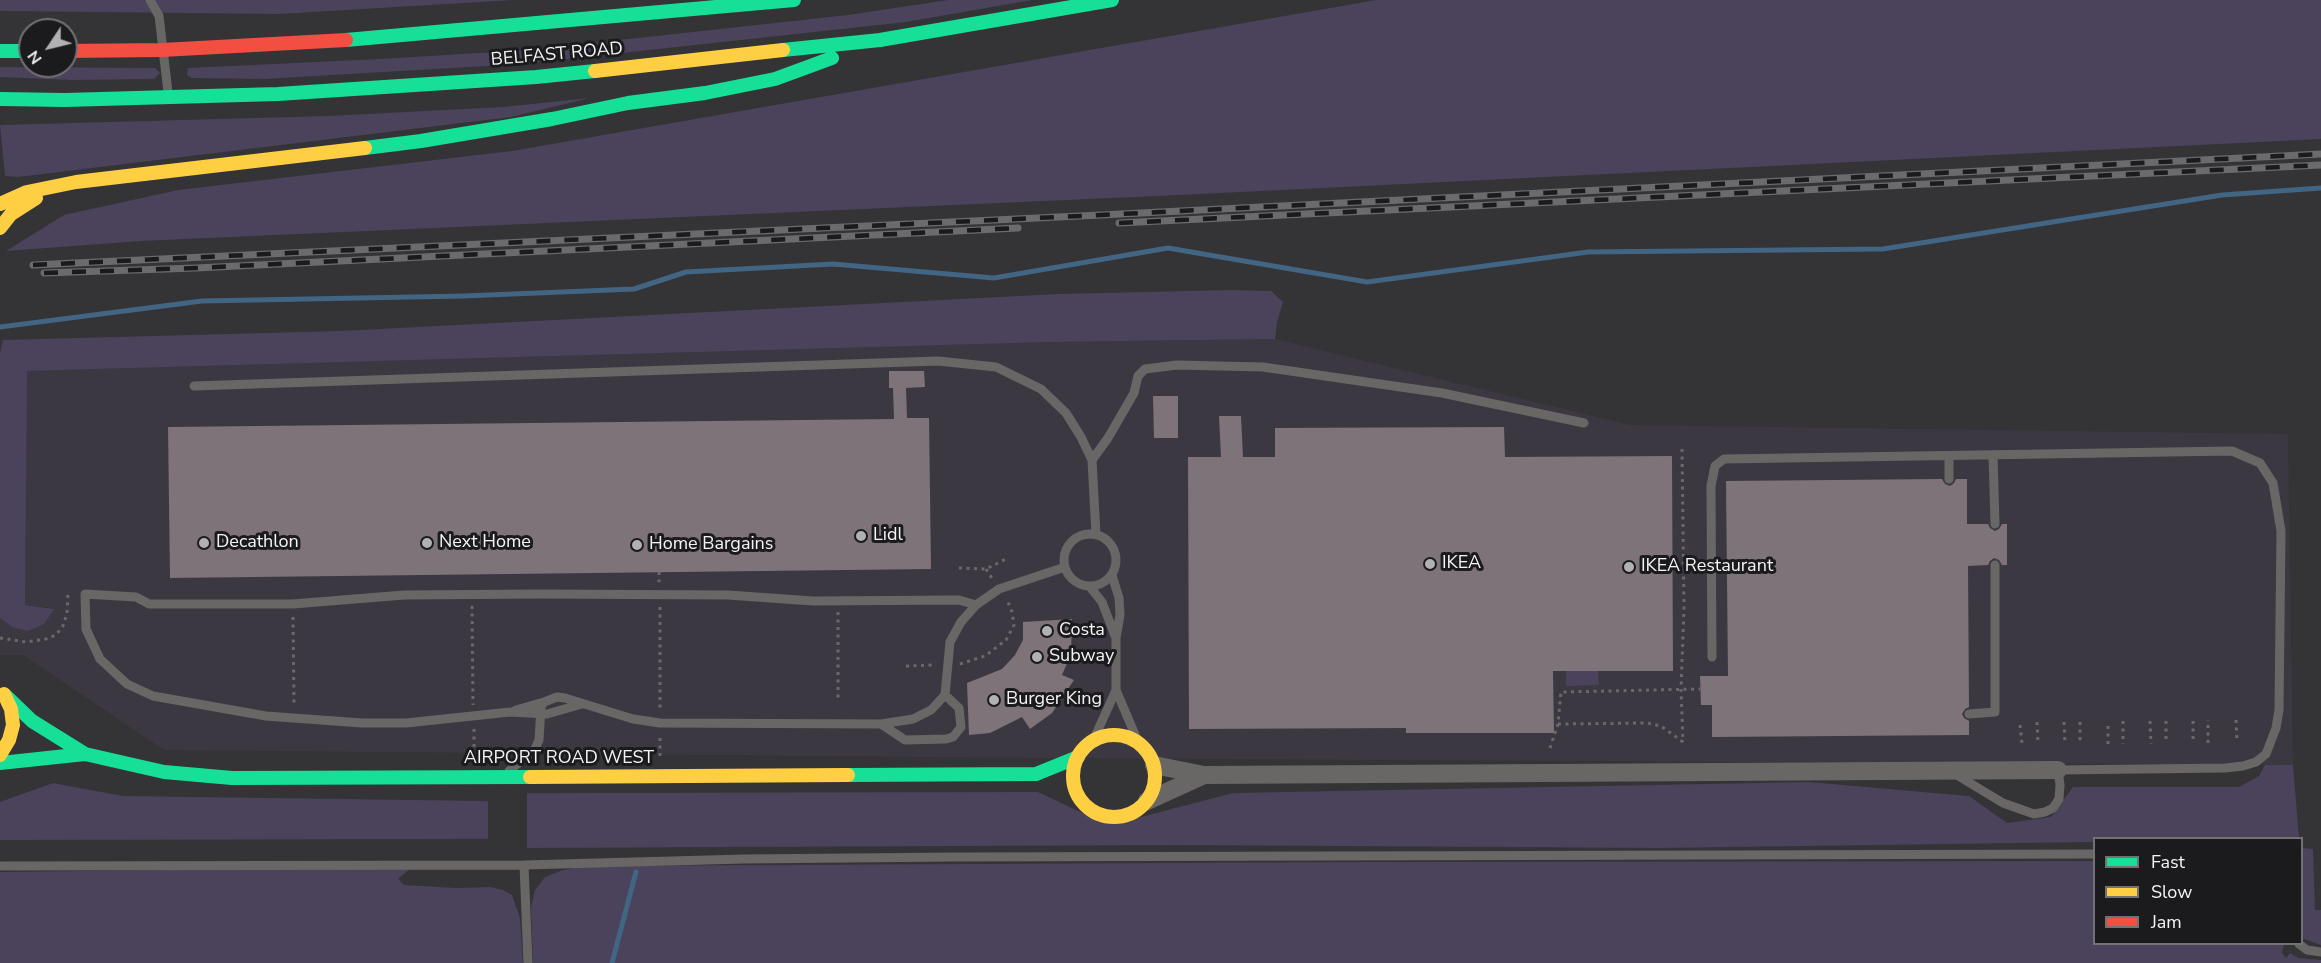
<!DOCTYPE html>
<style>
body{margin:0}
#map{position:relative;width:2321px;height:963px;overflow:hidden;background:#343336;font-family:"Nunito Sans",sans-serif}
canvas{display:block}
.legend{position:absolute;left:2093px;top:837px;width:210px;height:108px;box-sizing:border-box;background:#1b1b1d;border:2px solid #727174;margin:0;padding:8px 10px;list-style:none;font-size:18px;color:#f4f3f6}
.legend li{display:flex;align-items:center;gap:12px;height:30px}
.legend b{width:30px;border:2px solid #727174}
.north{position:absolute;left:18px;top:18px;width:60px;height:60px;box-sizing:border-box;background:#1b1b1d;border:2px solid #727174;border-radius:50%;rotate:235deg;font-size:16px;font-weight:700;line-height:24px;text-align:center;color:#f4f3f6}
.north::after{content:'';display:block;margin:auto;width:21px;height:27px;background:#b1b0b3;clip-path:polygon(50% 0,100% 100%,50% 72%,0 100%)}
</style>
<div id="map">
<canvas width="2321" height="963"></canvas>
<ul class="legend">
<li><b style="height:8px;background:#16e098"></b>Fast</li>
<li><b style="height:8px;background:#ffcf43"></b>Slow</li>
<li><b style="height:8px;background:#f24e42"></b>Jam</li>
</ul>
<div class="north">N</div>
</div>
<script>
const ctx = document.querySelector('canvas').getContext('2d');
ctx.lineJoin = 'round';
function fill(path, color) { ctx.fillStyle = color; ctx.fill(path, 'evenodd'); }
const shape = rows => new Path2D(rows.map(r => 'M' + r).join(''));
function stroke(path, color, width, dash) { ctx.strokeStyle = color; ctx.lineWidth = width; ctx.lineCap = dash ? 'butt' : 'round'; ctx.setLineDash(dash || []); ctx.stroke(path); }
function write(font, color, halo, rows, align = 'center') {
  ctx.font = font + ' "Nunito Sans",sans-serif'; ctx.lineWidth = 6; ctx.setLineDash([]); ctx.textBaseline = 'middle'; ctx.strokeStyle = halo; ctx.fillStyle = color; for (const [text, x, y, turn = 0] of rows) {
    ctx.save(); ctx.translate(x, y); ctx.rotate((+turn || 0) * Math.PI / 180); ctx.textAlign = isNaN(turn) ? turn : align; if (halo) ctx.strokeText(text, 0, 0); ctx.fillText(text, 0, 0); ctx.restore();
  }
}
const built = shape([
 [1275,339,1630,425,2288,434,2293,765,1039,758,164,750,23,655,0,655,0,618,12,627,53,608,25,605,26,371,1052,342]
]);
const green = shape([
 [0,0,514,0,279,14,0,11],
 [948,0,1032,0,906,22,521,64,264,79,192,78,187,75,188,68,380,59,528,50,848,15],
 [1376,0,2321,0,2321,139,1180,195,141,241,6,251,64,215,178,190,512,151],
 [0,67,155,68,160,73,154,79,72,80,0,77],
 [590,98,511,117,18,177,5,176,0,125,328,116,503,107],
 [1231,290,1271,291,1283,302,1277,322,1275,339,1052,342,27,371,25,605,54,609,44,624,28,631,12,627,0,618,0,353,3,340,340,331,1058,294],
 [1566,671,1598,671,1599,685,1566,686],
 [2265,765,2293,765,2299,838,2094,838,2094,842,1660,848,1176,845,527,848,527,793,1038,792,1091,817,1118,823,1233,793,1809,782,1969,796,2007,823,2051,817,2073,787,2239,787,2259,776],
 [53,783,123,796,488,801,488,839,0,840,0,802],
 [2302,848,2313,849,2315,910,2321,910,2321,945,2302,938],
 [2094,861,2094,944,2284,944,2282,953,2286,958,2290,953,2298,958,2321,960,2321,963,533,963,531,907,535,890,545,877,563,870,584,866,1360,862],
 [412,867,398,879,404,885,456,888,491,887,503,890,512,895,520,918,523,963,0,963,0,872]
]);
const stream = shape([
 [0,327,202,301,464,296,634,289,686,272,833,264,994,278,1168,248,1367,282,1588,252,1883,249,2222,195,2321,188],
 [612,963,636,872]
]);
const building = shape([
 [889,371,924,371,925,387,906,388,907,418,929,418,931,569,170,578,168,427,894,419,893,388,889,388],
 [1153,396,1178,396,1178,438,1154,438],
 [1219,416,1241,416,1243,457,1275,457,1275,428,1504,427,1505,457,1672,456,1673,671,1553,671,1554,733,1406,733,1406,728,1189,729,1188,457,1221,457],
 [1942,479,1945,484,1950,486,1954,483,1956,479,1967,479,1967,524,1988,524,1990,528,1995,531,1999,529,2002,524,2007,524,2007,565,2002,565,1999,560,1994,558,1990,561,1988,565,1968,566,1969,707,1965,709,1962,714,1964,718,1969,721,1969,735,1712,737,1712,705,1701,705,1700,676,1728,676,1726,481],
 [1072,619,1071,654,1062,675,1074,680,1052,713,1030,729,1022,717,990,733,969,735,967,683,1002,669,1015,655,1023,640,1023,622]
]);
const path = shape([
 [1682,449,1684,608,1681,689,1683,742],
 [959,568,986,569,1006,559],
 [986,569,993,580],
 [659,572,659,582],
 [472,606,473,705],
 [660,607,660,711],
 [838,612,838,699],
 [293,617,294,707],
 [0,638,26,642,46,639,56,635,63,626,67,613,68,593],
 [960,664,985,656,1006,640,1014,625,1012,612,1008,602],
 [906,666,934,665],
 [2236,720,2237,742],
 [2123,721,2123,744],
 [2150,721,2151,744],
 [2166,721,2166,743],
 [2193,721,2193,743],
 [2037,722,2038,744],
 [2064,722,2065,744],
 [2080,722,2080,744],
 [1558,724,1647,723,1661,726,1683,742],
 [2020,725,2022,744],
 [474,729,474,756],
 [2208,743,2208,720],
 [2108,744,2108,722],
 [1550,748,1558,724,1561,692,1700,689],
 [660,756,660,736]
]);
const lane = shape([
 [150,0,159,16,168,92],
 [194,386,938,361,996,367,1041,389,1066,413,1081,437,1092,460,1096,535],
 [1993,455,1995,524],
 [1949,456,1949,479],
 [1092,460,1108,438,1134,393,1138,376,1145,369,1177,365,1263,367,1442,393,1584,423],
 '1064 560a26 26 0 1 1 52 0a26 26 0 1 1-52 0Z',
 [1112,575,1119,598,1120,615,1116,638,1116,690,1139,744],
 [1090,587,1102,602,1115,636],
 [1712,657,1711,486,1715,466,1724,459,2232,451,2260,463,2273,483,2281,531,2279,710,2276,728,2266,754,2256,762,2243,766,2225,768,2058,770,2060,785,2059,799,2053,808,2045,812,2034,814,2003,803,1955,774],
 [582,704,547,714,510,712,406,723,362,723,266,716,153,696,127,684,100,659,86,629,85,594,136,597,149,604,293,604,404,595,540,594,728,595,813,601,959,600,976,605],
 [516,710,544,702],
 [1969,714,1995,712,1995,565],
 [881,724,905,740,946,739,953,737,961,727,959,708,945,695],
 [1093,741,1116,690],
 [509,771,535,749,539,740,541,707,544,702,557,697,565,698,633,719,660,723,881,724,913,719,931,710,945,695,950,642,961,622,976,605,999,589,1065,567],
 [524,865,528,963],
 [0,866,524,865,744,859,955,857,2094,854],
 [2299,944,2307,950,2321,952]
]);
const street = shape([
 [1154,765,1204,775,2058,770],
 [1147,801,1204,775]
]);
const fast = shape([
 [346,40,794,0],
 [783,50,880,40,1112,0],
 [0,51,30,51],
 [0,99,65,100,278,94,536,77,595,71],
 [365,148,421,141,552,119,628,103,705,93,775,79,832,58],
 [5,695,32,721,85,754],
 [0,763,85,754,164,772,232,778,530,777],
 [848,775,1036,774,1078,757]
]);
const slow = shape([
 [595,71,783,50],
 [0,204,27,192,76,182,365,148],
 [0,228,11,214,36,198],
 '1073 776a41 41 0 1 1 82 0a41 41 0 1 1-82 0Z',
 [0,755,9,740,13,725,11,709,4,694],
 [530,777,848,775]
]);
const jam = shape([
 [66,51,162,50,346,40]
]);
const rail = shape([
 [1119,223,2321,165],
 [33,265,1101,215,2321,154],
 [44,273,196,268,1018,228]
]);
const markers = [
 [861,536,6,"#b1b0b3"],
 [204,543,6,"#b1b0b3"],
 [427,543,6,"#b1b0b3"],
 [637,545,6,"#b1b0b3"],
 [1430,564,6,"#b1b0b3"],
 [1629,567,6,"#b1b0b3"],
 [1047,631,6,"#b1b0b3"],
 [1037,657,6,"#b1b0b3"],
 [994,700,6,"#b1b0b3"]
];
const streetNames = [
 ["BELFAST ROAD",557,55,-5],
 ["AIRPORT ROAD WEST",559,759]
];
const poiNames = [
 ["Lidl",873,536],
 ["Decathlon",216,543],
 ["Next Home",439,543],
 ["Home Bargains",649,545],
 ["IKEA",1442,564],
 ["IKEA Restaurant",1641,567],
 ["Costa",1059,631],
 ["Subway",1049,657],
 ["Burger King",1006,700]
];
fill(built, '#3c3842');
fill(green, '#4b425c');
stroke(stream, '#416582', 5);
fill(building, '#7d7379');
stroke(path, '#6a696a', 3, [3, 4.5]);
stroke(lane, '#686766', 9);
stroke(street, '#686766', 18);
stroke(fast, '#16e098', 14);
stroke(slow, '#ffcf43', 14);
stroke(jam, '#f24e42', 14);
stroke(rail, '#6b6a6c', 7);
stroke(rail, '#1b1b1d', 4.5, [14]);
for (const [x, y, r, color] of markers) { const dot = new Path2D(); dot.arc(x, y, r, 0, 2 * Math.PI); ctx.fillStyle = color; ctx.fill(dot); stroke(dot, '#1b1b1d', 2); }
write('18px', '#f4f3f6', '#1b1b1d', streetNames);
write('18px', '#f4f3f6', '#1b1b1d', poiNames, 'left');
</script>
